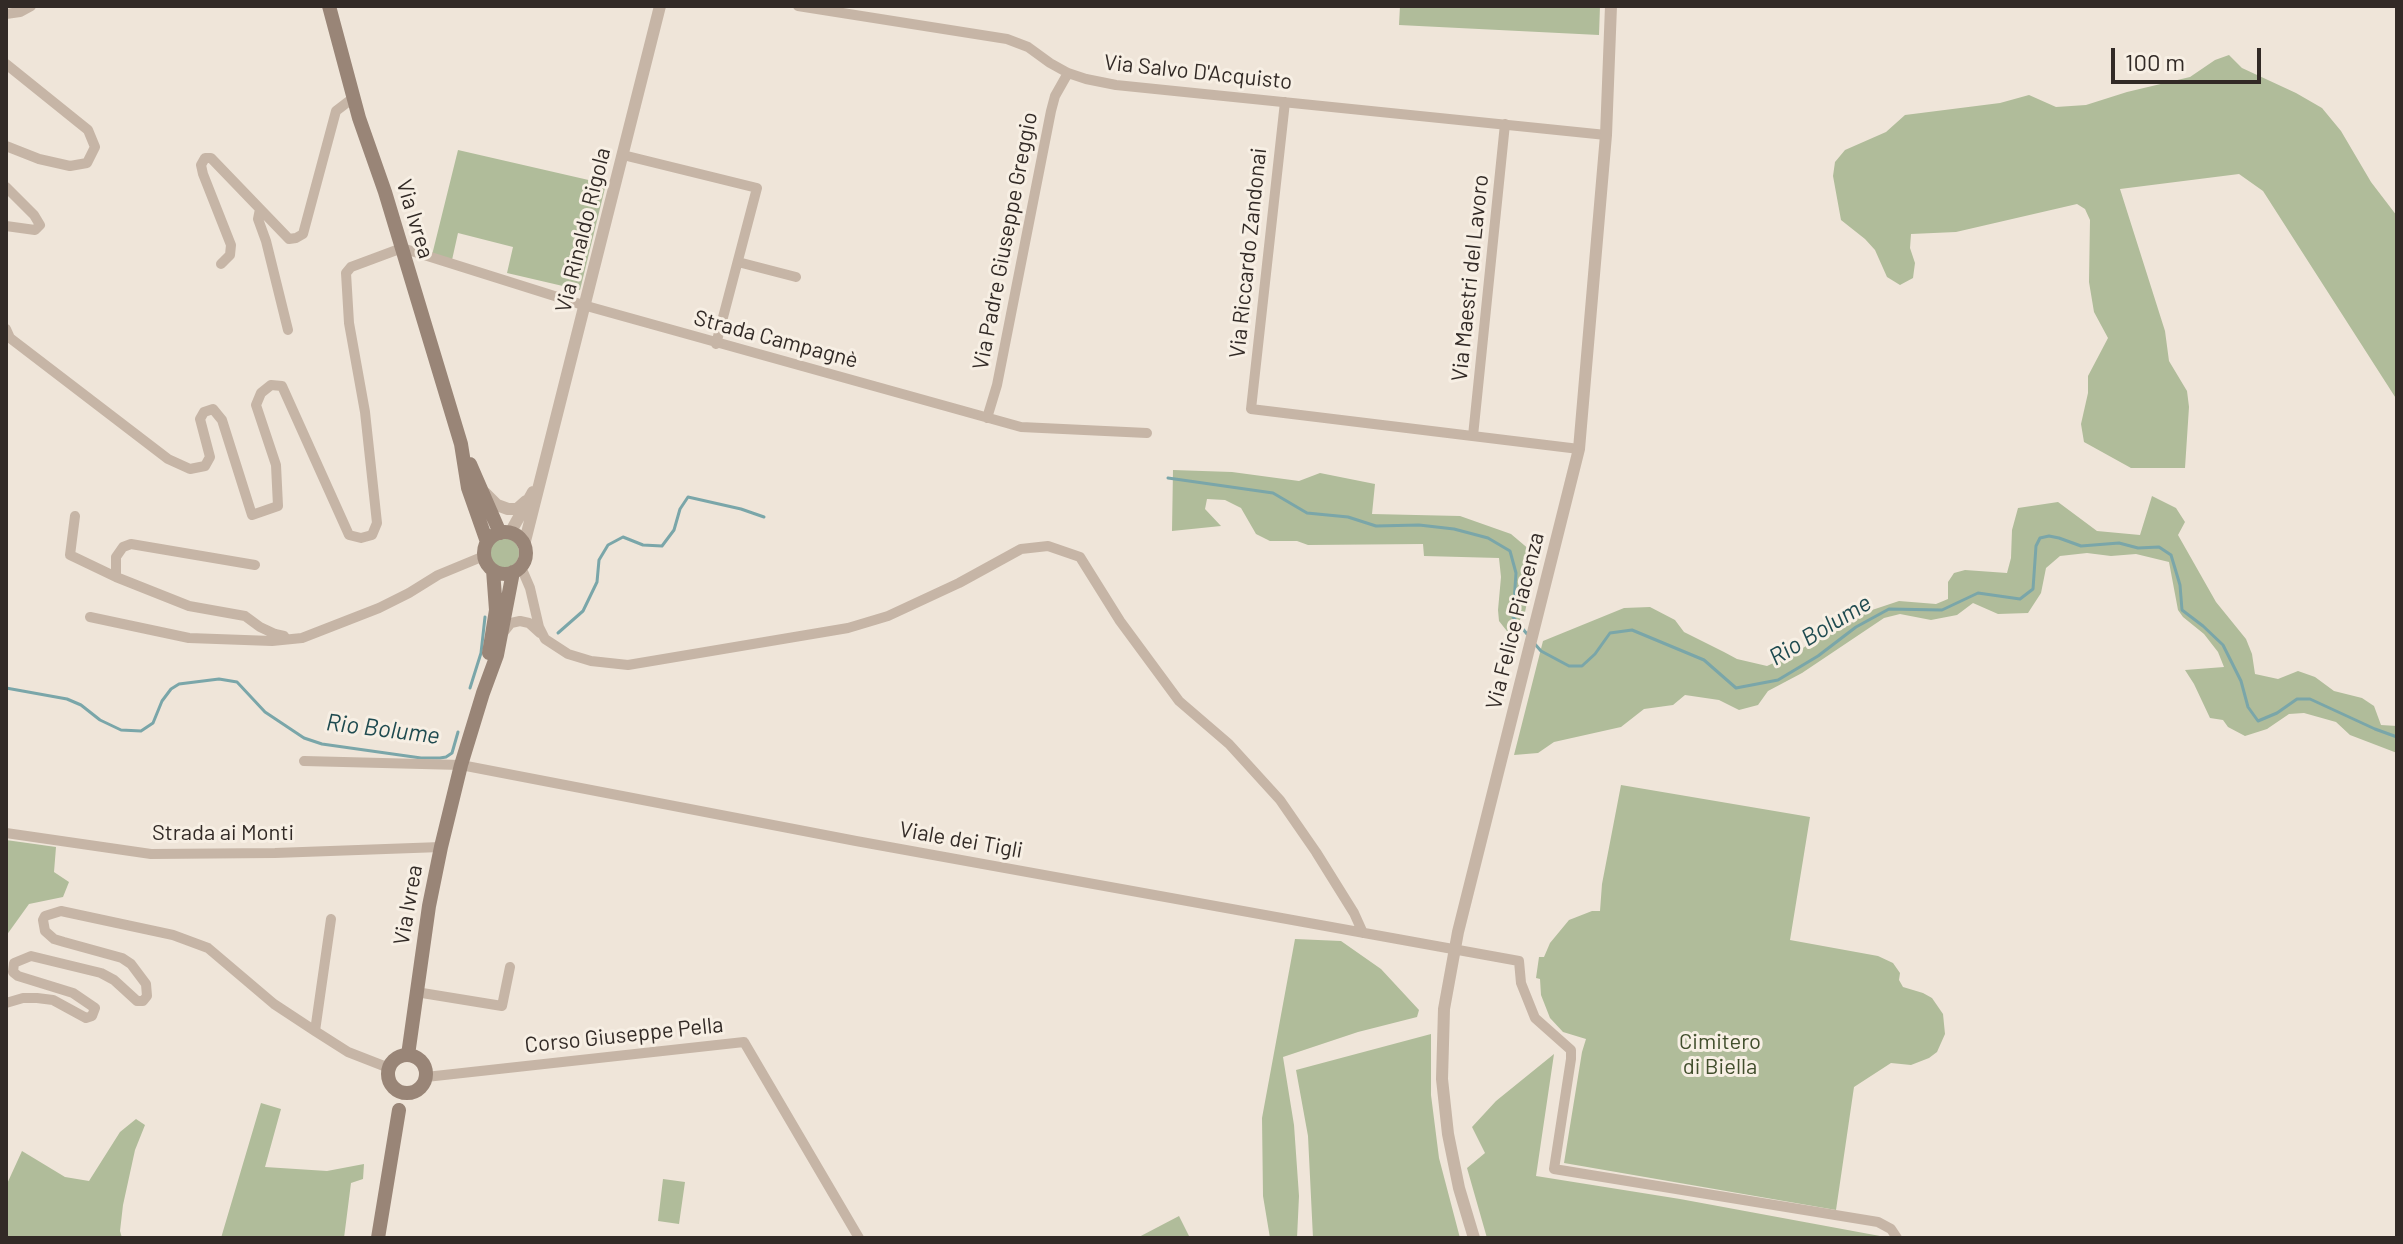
<!DOCTYPE html>
<meta charset="utf-8">
<style>
body{margin:0}
#map{position:relative;width:2403px;height:1244px;overflow:hidden;background:#efe5d9;font-family:Barlow,sans-serif}
canvas{display:block}
.frame{position:absolute;inset:0;border:8px solid #322a26;pointer-events:none}
.scale{position:absolute;left:2111px;top:48px;width:150px;height:36px;box-sizing:border-box;border:4px solid #322a26;border-top:0;padding-left:10px;font-size:24px;line-height:28px;white-space:nowrap;color:#322a26;-webkit-text-stroke:6px #f7efe4;paint-order:stroke}
</style>
<div id="map">
<canvas width="2403" height="1244"></canvas>
<div class="frame"></div>
<div class="scale">100 m</div>
</div>
<script>
const ctx = document.querySelector('canvas').getContext('2d');
ctx.lineJoin = 'round';
function fill(path, color) { ctx.fillStyle = color; ctx.fill(path, 'evenodd'); }
const shape = rows => new Path2D(rows.map(r => 'M' + r).join(''));
function stroke(path, color, width, dash) { ctx.strokeStyle = color; ctx.lineWidth = width; ctx.lineCap = dash ? 'butt' : 'round'; ctx.setLineDash(dash || []); ctx.stroke(path); }
function write(font, color, halo, rows, align = 'center') {
  ctx.font = font + ' Barlow,sans-serif'; ctx.lineWidth = 6; ctx.setLineDash([]); ctx.textBaseline = 'middle'; ctx.strokeStyle = halo; ctx.fillStyle = color; for (const [text, x, y, turn = 0] of rows) {
    ctx.save(); ctx.translate(x, y); ctx.rotate((+turn || 0) * Math.PI / 180); ctx.textAlign = isNaN(turn) ? turn : align; if (halo) ctx.strokeText(text, 0, 0); ctx.fillText(text, 0, 0); ctx.restore();
  }
}
const green = shape([
 [1400,6,1600,6,1599,35,1399,25],
 [2229,55,2242,68,2296,93,2322,108,2341,131,2371,182,2397,216,2397,400,2263,191,2239,174,2120,189,2165,331,2169,361,2187,391,2189,407,2185,468,2131,468,2084,442,2081,424,2088,393,2088,376,2108,338,2094,312,2089,282,2090,220,2085,209,2077,204,1956,232,1911,234,1910,248,1915,263,1913,278,1900,285,1887,277,1875,250,1865,239,1841,220,1833,176,1835,162,1845,150,1886,132,1905,115,2000,103,2029,95,2056,107,2086,105,2127,92,2190,77,2215,60],
 [458,150,606,184,580,290,507,273,513,247,458,233,452,260,432,255],
 [1173,470,1232,472,1299,481,1320,473,1375,484,1372,514,1460,516,1511,534,1537,556,1525,612,1510,635,1499,621,1498,610,1501,577,1499,558,1424,556,1423,544,1308,545,1297,541,1270,541,1256,534,1241,508,1225,500,1207,499,1205,509,1221,526,1172,531],
 [2152,496,2176,508,2185,522,2178,535,2216,602,2246,639,2252,654,2255,674,2278,679,2298,671,2315,677,2334,691,2362,698,2374,706,2381,725,2397,726,2397,753,2350,735,2336,722,2304,713,2289,714,2267,729,2245,736,2228,727,2223,720,2210,718,2194,684,2185,670,2224,667,2218,652,2204,634,2183,617,2178,610,2169,562,2136,554,2111,556,2087,553,2060,556,2046,568,2041,593,2028,613,1998,614,1973,603,1957,615,1931,620,1900,614,1884,618,1802,673,1768,691,1758,705,1739,710,1719,700,1685,695,1673,705,1644,709,1621,727,1554,742,1538,753,1514,755,1543,641,1624,608,1650,607,1675,620,1684,632,1724,652,1737,659,1767,666,1793,654,1857,615,1899,601,1936,604,1948,599,1948,582,1954,573,1965,570,2007,573,2011,558,2012,530,2018,508,2058,502,2097,531,2140,535],
 '489 553a15 15 0 1 1 30 0a15 15 0 1 1-30 0Z',
 [1621,785,1810,817,1790,940,1878,956,1893,963,1900,973,1899,980,1903,987,1923,993,1932,998,1943,1014,1945,1034,1937,1052,1929,1058,1911,1065,1891,1063,1854,1087,1836,1210,1564,1163,1582,1052,1586,1039,1563,1032,1550,1018,1541,995,1540,979,1536,978,1539,957,1544,957,1550,943,1569,920,1592,911,1600,911,1602,884],
 [6,840,56,847,54,872,69,882,63,897,29,904,6,936],
 [1295,939,1341,941,1381,969,1419,1010,1417,1017,1358,1032,1283,1057,1294,1125,1299,1196,1297,1238,1270,1238,1263,1196,1262,1118],
 [1431,1034,1431,1095,1439,1158,1460,1238,1313,1238,1308,1136,1296,1070],
 [1554,1054,1536,1176,1680,1199,1880,1236,1882,1238,1487,1238,1467,1168,1485,1153,1472,1127,1496,1101],
 [261,1103,281,1109,265,1167,327,1171,364,1164,363,1179,351,1183,344,1238,221,1238],
 [136,1119,145,1125,135,1150,123,1205,120,1231,122,1238,6,1238,6,1186,22,1151,65,1177,89,1181,120,1132],
 [663,1179,685,1182,679,1224,658,1221],
 [1179,1216,1190,1238,1137,1238]
]);
const stream = shape([
 [1168,478,1273,493,1307,513,1348,517,1376,526,1419,525,1454,529,1488,538,1510,551,1516,573,1513,617,1527,634],
 [558,633,583,611,597,582,599,560,608,545,623,537,643,545,662,546,674,530,680,509,688,497,741,509,764,517],
 [1534,643,1541,651,1569,666,1582,666,1595,654,1610,633,1632,630,1704,660,1736,688,1778,680,1818,656,1856,627,1889,609,1942,610,1978,593,2020,599,2033,589,2036,546,2040,538,2049,536,2059,538,2081,546,2119,543,2138,548,2159,547,2171,555,2180,585,2182,610,2203,626,2223,645,2241,681,2248,707,2258,721,2277,713,2297,699,2310,699,2375,729,2397,737],
 [6,688,67,699,81,705,100,720,121,730,141,731,153,723,162,701,171,689,179,684,219,679,237,682,265,712,304,738,322,744,421,758,440,758,446,757,452,753,458,732],
 [470,688,481,653,485,617]
]);
const minor = shape([
 [798,6,1007,39,1028,47,1050,63,1068,73,1086,79,1116,85,1606,135],
 [6,14,20,12,31,6],
 [6,64,88,130,95,147,87,163,70,166,39,159,6,146],
 [1285,102,1251,409,1579,449],
 [623,155,757,188,716,344],
 [6,187,34,215,40,225,35,230,6,226],
 [260,209,258,219,266,241,288,330],
 [738,262,796,277],
 [221,264,230,255,231,245,203,174,201,165,205,158,211,158,289,239,296,238,303,234,336,111,353,98],
 [6,329,10,338,168,459,190,469,205,466,210,457,200,419,204,412,213,409,222,420,252,515,278,506,276,465,256,405,261,393,271,385,282,386,349,535,361,538,372,535,377,523,365,412,349,323,346,273,351,267,402,248,583,305,1021,427,1147,433],
 [987,418,997,385,1051,111,1055,96,1068,73],
 [1473,436,1505,124],
 [75,516,70,555,116,577,189,606,245,616,260,627,275,634,284,636],
 [521,567,530,588,539,627,545,639,568,654,591,661,628,665,848,628,888,616,959,583,1021,549,1048,546,1080,557,1120,621,1179,701,1229,744,1280,800,1316,852,1354,913,1363,933],
 [116,577,116,557,123,547,131,544,255,565],
 [90,617,189,638,272,641,302,638,379,608,409,593,438,575,484,556],
 [503,633,511,623,520,621,529,623,540,633],
 [304,761,461,765,856,841,1519,961,1521,983,1535,1018,1571,1050,1571,1059,1554,1169,1878,1222,1891,1229,1897,1238],
 [6,833,151,854,275,853,441,847],
 [416,992,502,1006,510,967],
 [6,1003,23,998,37,998,53,1000,86,1018,92,1016,95,1008,73,993,18,976,13,972,14,963,31,956,101,973,114,980,137,1001,143,1001,147,996,146,984,131,964,122,958,64,942,54,939,45,931,43,920,45,916,61,911,173,935,208,948,274,1004,315,1031,348,1052,389,1068],
 [315,1031,331,919],
 [426,1077,744,1042,859,1238]
]);
const tertiary = shape([
 [485,493,497,505,508,509,517,509,526,501],
 [510,533,533,492],
 [524,545,660,6],
 [1474,1238,1459,1188,1448,1134,1442,1079,1444,1009,1458,932,1579,449,1606,135,1611,6]
]);
const secondary = shape([
 [329,6,359,118,385,192,461,444,468,488,487,542],
 [470,464,500,533],
 '484 553a21 21 0 1 1 42 0a21 21 0 1 1-42 0Z',
 [489,653,496,610,493,570],
 '388 1074a19 19 0 1 1 38 0a19 19 0 1 1-38 0Z',
 [408,1055,429,906,441,847,461,765,483,693,497,655,513,572],
 [378,1238,399,1110]
]);
const streetNames = [
 ["Via Salvo D'Acquisto",1198,72,6],
 ["Via Ivrea",415,219,73],
 ["Via Rinaldo Rigola",583,230,-76],
 ["Via Padre Giuseppe Greggio",1005,241,-79],
 ["Via Riccardo Zandonai",1248,253,-84],
 ["Via Maestri del Lavoro",1470,278,-84],
 ["Strada Campagnè",776,339,15],
 ["Via Felice Piacenza",1515,621,-76],
 ["Strada ai Monti",223,833],
 ["Viale dei Tigli",961,840,10],
 ["Via Ivrea",408,905,-80],
 ["Corso Giuseppe Pella",624,1035,-6]
];
const parkNames = [
 ["Cimitero",1720,1042],
 ["di Biella",1720,1067]
];
const waterNames = [
 ["Rio Bolume",1820,630,-31],
 ["Rio Bolume",383,729,7]
];
fill(green, '#b0bc9a');
stroke(stream, '#7aa6a9', 3);
stroke(minor, '#c6b5a6', 10);
stroke(tertiary, '#c6b5a6', 12);
stroke(secondary, '#998577', 14);
write('22px', '#322a26', '#f7efe4', streetNames);
write('22px', '#414e2c', '#f7efe4', parkNames);
write('italic 24px', '#1f4b50', '#f7efe4', waterNames);
</script>
